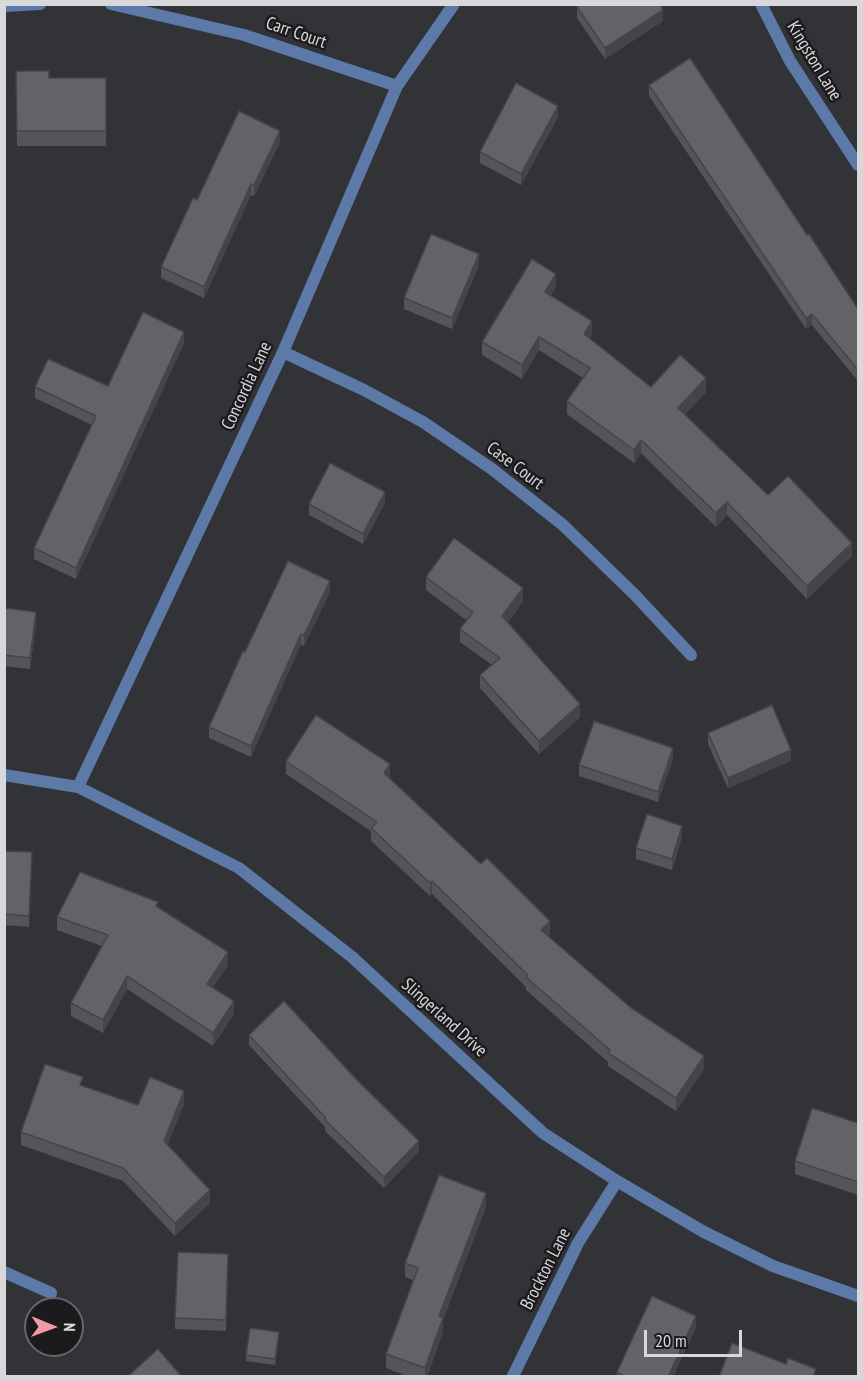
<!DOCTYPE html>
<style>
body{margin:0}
#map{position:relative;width:863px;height:1381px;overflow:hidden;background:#323337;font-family:"PT Sans Narrow",sans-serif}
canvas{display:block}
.frame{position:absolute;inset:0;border:6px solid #d8d8db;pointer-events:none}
.north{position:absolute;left:24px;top:1297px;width:60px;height:60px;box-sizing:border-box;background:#1b1b1d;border:2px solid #676769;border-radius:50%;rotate:91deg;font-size:16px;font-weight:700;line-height:24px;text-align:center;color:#d8d8db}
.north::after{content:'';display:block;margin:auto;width:21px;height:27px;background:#f39aa7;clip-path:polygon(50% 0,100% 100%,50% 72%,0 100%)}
.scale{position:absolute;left:644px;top:1330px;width:98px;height:27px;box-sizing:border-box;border:3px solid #d8d8db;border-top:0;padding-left:8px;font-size:18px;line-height:21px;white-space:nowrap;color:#d8d8db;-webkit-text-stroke:4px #1b1b1d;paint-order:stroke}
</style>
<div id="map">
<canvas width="863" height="1381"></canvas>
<div class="frame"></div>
<div class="north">N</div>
<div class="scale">20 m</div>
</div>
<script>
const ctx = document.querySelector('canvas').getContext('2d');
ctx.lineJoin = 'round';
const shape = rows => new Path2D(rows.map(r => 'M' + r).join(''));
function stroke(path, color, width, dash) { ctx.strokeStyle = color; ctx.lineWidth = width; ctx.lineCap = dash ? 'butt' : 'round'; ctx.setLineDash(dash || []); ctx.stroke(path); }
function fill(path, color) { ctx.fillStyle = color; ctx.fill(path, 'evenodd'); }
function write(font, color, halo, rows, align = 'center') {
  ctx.font = font + ' "PT Sans Narrow",sans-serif'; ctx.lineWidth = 5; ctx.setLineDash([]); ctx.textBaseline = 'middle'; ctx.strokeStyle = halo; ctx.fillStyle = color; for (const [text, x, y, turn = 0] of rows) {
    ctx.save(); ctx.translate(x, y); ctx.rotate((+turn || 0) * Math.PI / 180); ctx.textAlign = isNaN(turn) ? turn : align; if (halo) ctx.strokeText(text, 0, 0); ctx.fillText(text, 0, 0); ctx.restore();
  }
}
const minor = shape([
 [111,4,244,35,397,86],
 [761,4,790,61,858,165],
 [4,6,40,4],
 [283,352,364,390,423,422,492,469,563,525,635,595,691,655],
 [4,775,78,787,239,868,352,957,543,1133,617,1181,704,1232,773,1266,858,1296],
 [78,787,283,352,397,86,454,4],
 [4,1272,51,1293],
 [513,1376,578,1243,617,1181]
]);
const wall = shape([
 [577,7,663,21,605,59,577,18],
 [16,71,49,78,106,78,106,146,17,146],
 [649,85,807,235,858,309,858,381,812,325,806,329,649,96],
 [558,117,521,185,480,163,480,152],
 [280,142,254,196,251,195,204,298,161,278,161,267,197,200],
 [479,265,452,329,404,309,404,298],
 [556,287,551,295,592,334,589,339,651,387,706,392,685,414,768,495,852,556,807,599,727,515,716,527,641,453,634,463,567,414,567,401,583,378,539,350,522,379,482,355,482,342],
 [184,343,76,579,34,559,34,548,92,425,35,398,35,387,108,386],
 [385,503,363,544,309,515,309,504],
 [426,577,523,601,508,622,580,717,539,754,480,688,480,675,492,665,460,642,460,629,466,620,426,590],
 [330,592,304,646,301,644,251,757,209,738,209,727,245,652],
 [4,608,36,623,30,669,4,666],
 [708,733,791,761,728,788,708,744],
 [673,759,658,802,579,776,579,765],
 [286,761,390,777,389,778,550,934,548,936,630,1007,704,1069,676,1111,608,1066,608,1062,526,990,526,987,432,894,430,896,371,841,371,831,286,774],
 [682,837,672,870,636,859,636,848],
 [4,851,32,863,29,927,4,925],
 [158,907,228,965,213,987,234,1014,213,1046,127,989,103,1033,71,1016,71,1003,102,946,57,930,57,917],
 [249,1035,419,1151,384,1188,325,1131,325,1127,249,1045],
 [83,1086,138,1105,184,1104,167,1145,210,1203,175,1236,123,1181,21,1145,21,1132],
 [858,1123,858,1195,795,1174,795,1161],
 [486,1207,443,1320,443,1332,427,1377,410,1377,386,1368,386,1354,413,1280,405,1277,405,1263],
 [228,1265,226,1331,175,1329,175,1318],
 [696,1327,673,1377,617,1377,617,1372],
 [279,1338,275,1365,246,1361,246,1355]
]);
const shadedWall = shape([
 [663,10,663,21,605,59,605,48],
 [558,106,558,117,521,185,521,174],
 [280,131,280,142,254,196,254,185],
 [251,184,251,195,204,298,204,287],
 [479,254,479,265,452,329,452,318],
 [556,274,556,287,545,305,545,292],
 [812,314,812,325,806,329,806,318],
 [592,321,592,334,584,348,584,334],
 [184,332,184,343,76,579,76,568],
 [539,337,539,350,522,379,522,365],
 [706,378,706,392,678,422,678,408],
 [641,440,641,453,634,463,634,450],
 [385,492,385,503,363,544,363,534],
 [727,502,727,515,716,527,716,513],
 [852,543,852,556,807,599,807,586],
 [330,581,330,592,304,646,304,635],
 [523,588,523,601,502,629,502,616],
 [36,612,36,623,30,669,30,658],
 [301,634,301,644,251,757,251,746],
 [580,704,580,717,539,754,539,741],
 [673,748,673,759,658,802,658,792],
 [791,750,791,761,728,788,728,778],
 [390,764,390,777,384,786,384,773],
 [682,826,682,837,672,870,672,859],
 [432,881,432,894,430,896,430,883],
 [550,921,550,934,541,943,541,930],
 [228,952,228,965,207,997,207,984],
 [127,976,127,989,103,1033,103,1020],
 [234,1001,234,1014,213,1046,213,1033],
 [704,1056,704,1069,676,1111,676,1098],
 [184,1091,184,1104,164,1154,164,1141],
 [419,1141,419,1151,384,1188,384,1177],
 [210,1190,210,1203,175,1236,175,1223],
 [486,1193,486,1207,443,1320,443,1332,427,1377,425,1377,425,1368,439,1316],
 [696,1316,696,1327,673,1377,668,1377]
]);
const building = shape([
 [581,4,660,4,663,10,605,48,577,7,581,4],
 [690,58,807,235,809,234,858,309,858,370,812,314,806,318,649,85,690,58],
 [16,71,49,71,49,78,106,78,106,131,17,131,16,71],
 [516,83,558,106,521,174,480,152,516,83],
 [239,111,280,131,254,185,251,184,204,287,161,267,193,198,197,200,239,111],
 [431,234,479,254,452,318,404,298,431,234],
 [532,259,556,274,545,292,592,321,584,334,651,387,680,355,706,378,678,408,768,495,788,476,852,543,807,586,727,502,716,513,641,440,634,450,567,401,590,368,539,337,522,365,482,342,532,259],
 [143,312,184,332,76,568,34,548,96,416,35,387,48,359,108,386,143,312],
 [330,463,385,492,363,534,309,504,330,463],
 [454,538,523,588,502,616,580,704,539,741,480,675,500,658,460,629,473,612,426,577,454,538],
 [288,561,330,581,304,635,301,634,251,746,209,727,243,651,245,652,288,561],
 [4,608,36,612,30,658,4,655,4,608],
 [772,705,791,750,728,778,708,733,772,705],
 [316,715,390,764,384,773,481,864,487,858,550,921,541,930,630,1007,704,1056,676,1098,608,1053,610,1050,526,977,528,975,432,881,430,883,371,828,377,822,286,761,316,715],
 [594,721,673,748,658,792,579,765,594,721],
 [647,814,682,826,672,859,636,848,647,814],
 [4,851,32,852,29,916,4,914,4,851],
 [80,872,158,902,156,906,228,952,207,984,234,1001,213,1033,127,976,103,1020,71,1003,108,935,57,917,80,872],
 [284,1001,357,1080,419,1141,384,1177,325,1120,326,1118,249,1035,284,1001],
 [45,1064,83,1077,80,1085,138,1105,150,1077,184,1091,164,1141,210,1190,175,1223,123,1168,21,1132,45,1064],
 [812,1108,858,1123,858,1182,795,1161,812,1108],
 [439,1175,486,1193,439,1316,443,1318,425,1368,386,1354,418,1268,405,1263,439,1175],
 [178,1252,228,1254,226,1320,175,1318,178,1252],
 [652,1296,696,1316,668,1377,626,1377,617,1372,652,1296],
 [250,1328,279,1332,275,1359,246,1355,250,1328],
 [732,1343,786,1364,788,1358,816,1369,813,1377,719,1377,732,1343],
 [158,1349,182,1377,127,1377,158,1349]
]);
const streetNames = [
 ["Carr Court",296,33,19],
 ["Kingston Lane",814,61,59],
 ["Concordia Lane",247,386,-65],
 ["Case Court",515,466,37],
 ["Slingerland Drive",444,1018,42],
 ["Brockton Lane",546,1269,-63]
];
stroke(minor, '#5d79a8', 12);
fill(wall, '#555458');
fill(shadedWall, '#454547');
fill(building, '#636266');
stroke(building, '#454547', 1.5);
write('18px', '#d8d8db', '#1b1b1d', streetNames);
</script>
